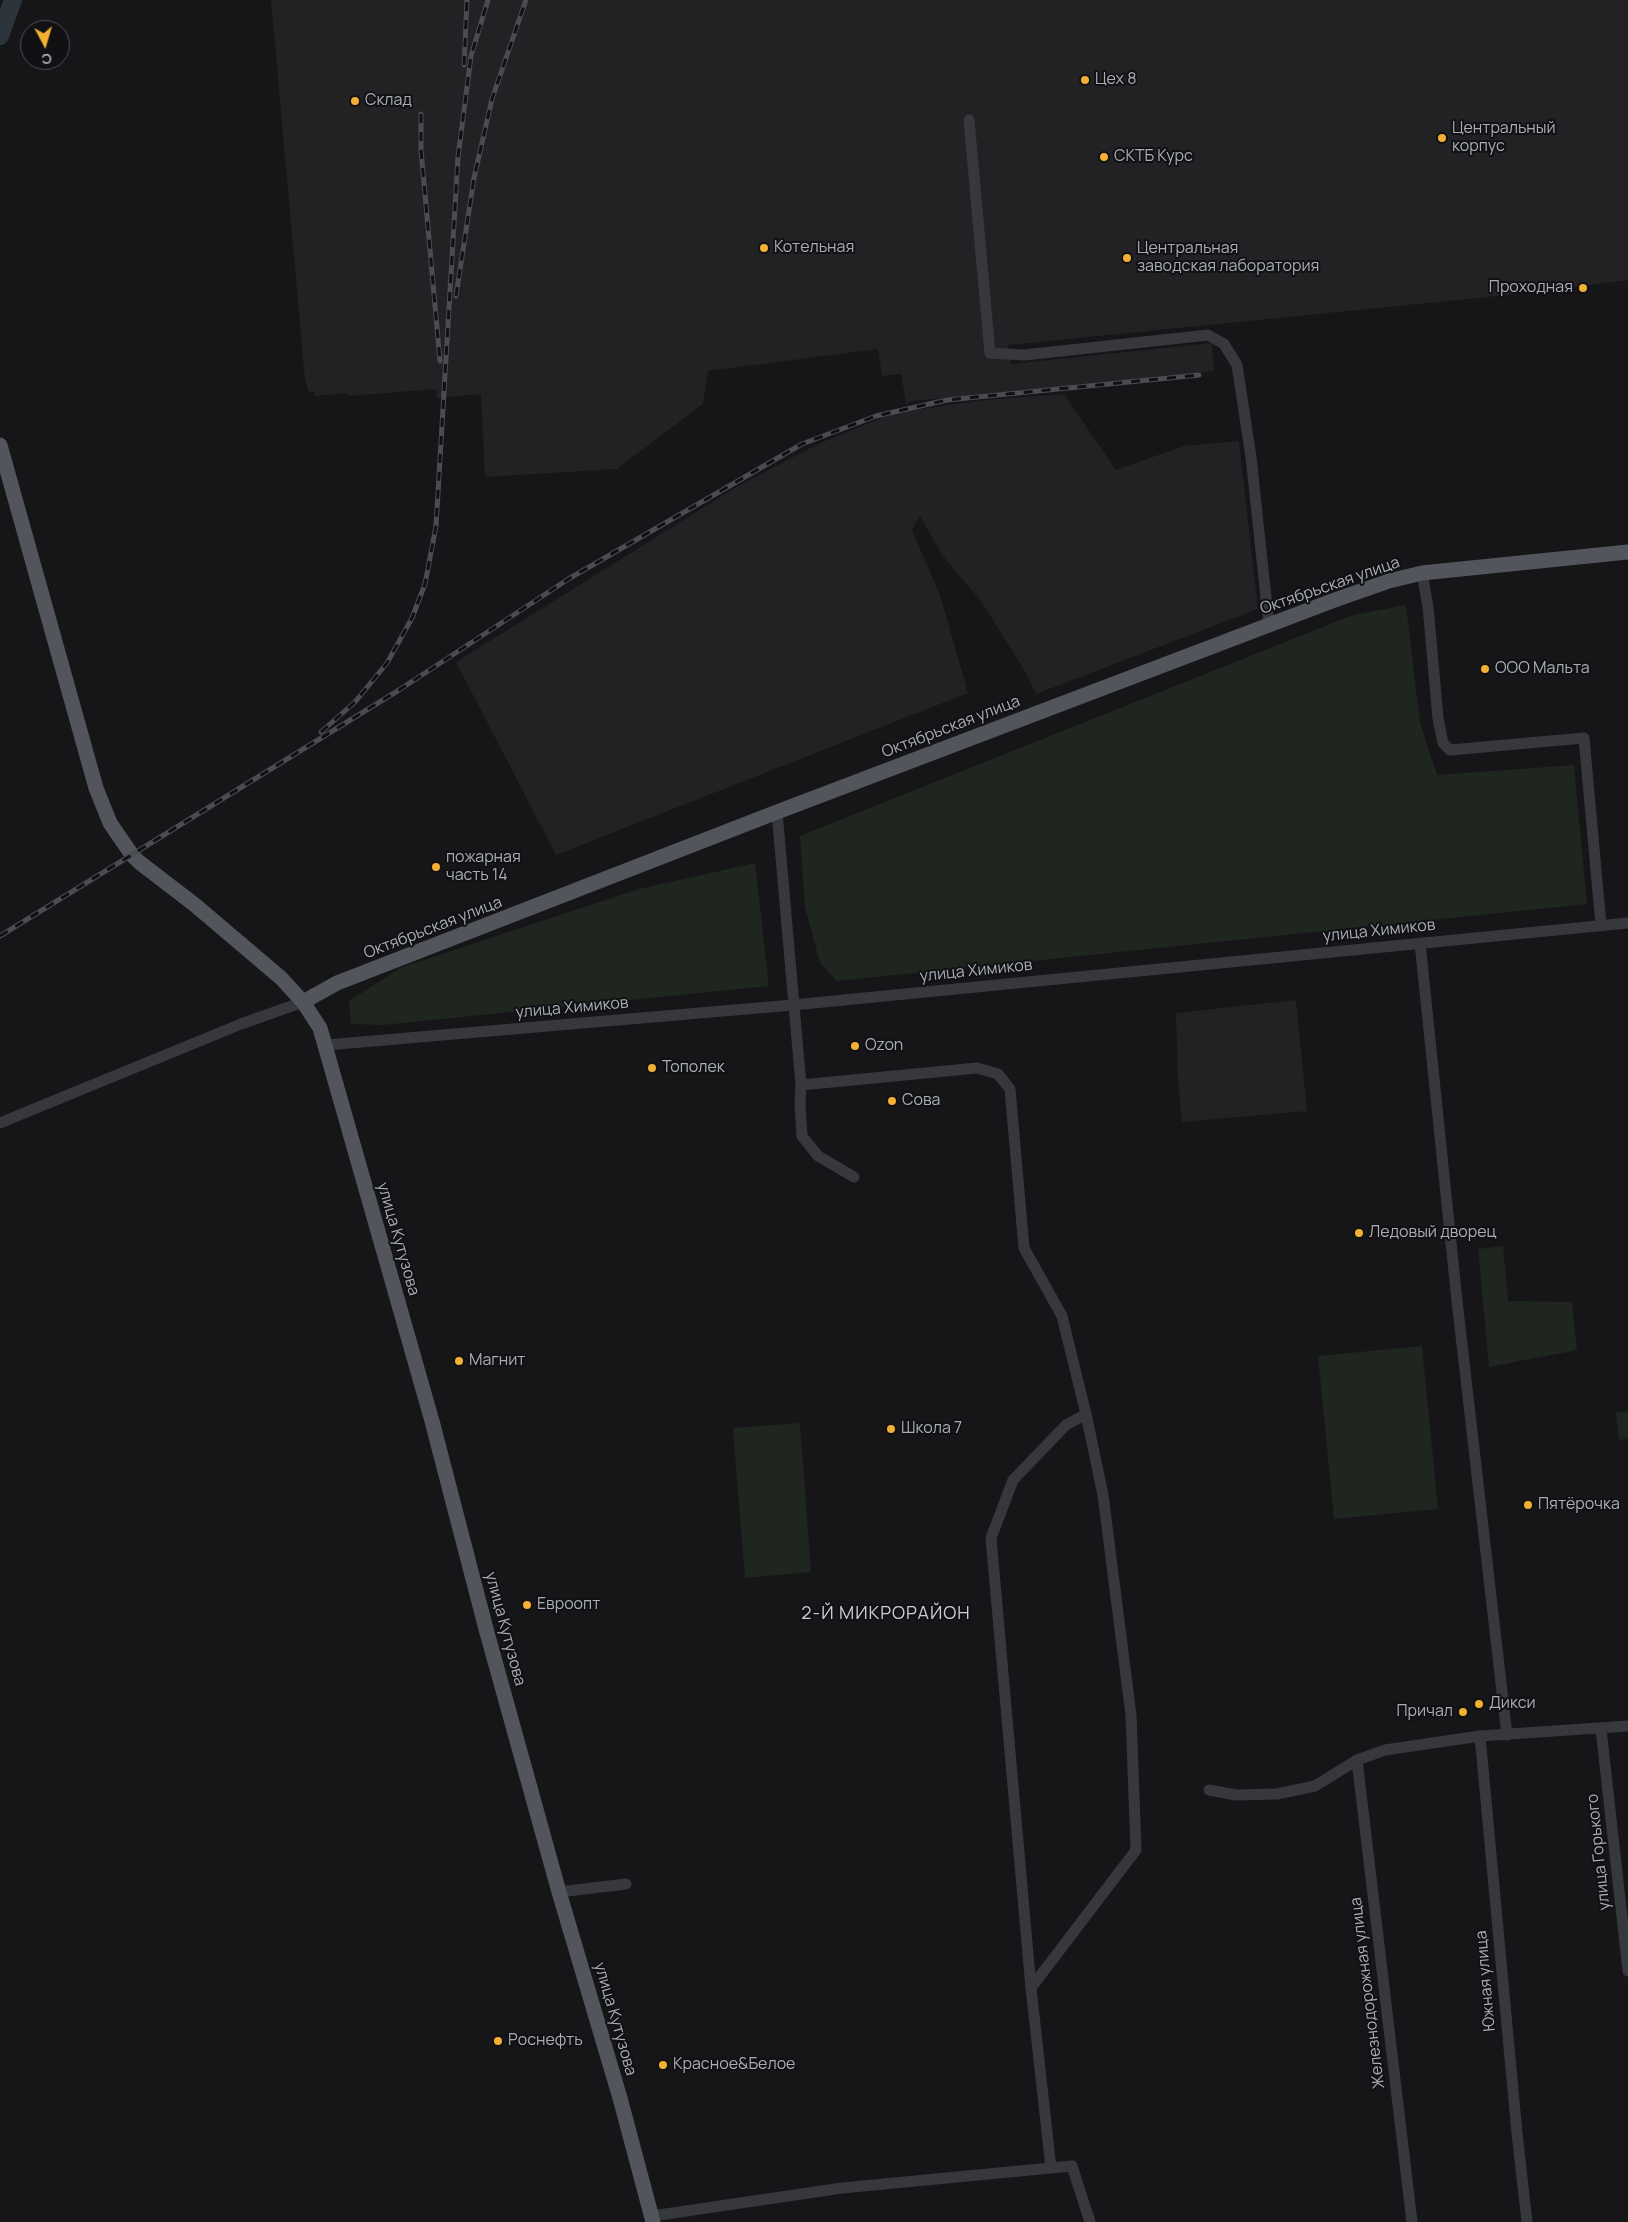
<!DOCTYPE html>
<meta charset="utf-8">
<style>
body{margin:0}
#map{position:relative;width:1628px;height:2222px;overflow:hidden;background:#161618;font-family:Manrope,sans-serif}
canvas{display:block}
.north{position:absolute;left:20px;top:20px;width:50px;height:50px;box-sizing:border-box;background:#111113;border:1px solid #4d4f55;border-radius:50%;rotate:174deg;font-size:14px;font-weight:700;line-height:20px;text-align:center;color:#a8adb8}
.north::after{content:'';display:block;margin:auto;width:18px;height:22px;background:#f2b134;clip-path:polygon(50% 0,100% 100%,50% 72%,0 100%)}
</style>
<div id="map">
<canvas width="1628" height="2222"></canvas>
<div class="north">С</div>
</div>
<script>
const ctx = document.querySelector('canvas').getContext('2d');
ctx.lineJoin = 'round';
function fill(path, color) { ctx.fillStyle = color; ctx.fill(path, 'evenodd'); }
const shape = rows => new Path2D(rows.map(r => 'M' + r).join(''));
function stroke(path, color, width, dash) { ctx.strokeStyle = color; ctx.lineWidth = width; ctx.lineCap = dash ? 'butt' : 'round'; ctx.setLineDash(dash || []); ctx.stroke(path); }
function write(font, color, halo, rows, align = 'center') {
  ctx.font = font + ' Manrope,sans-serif'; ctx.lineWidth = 4; ctx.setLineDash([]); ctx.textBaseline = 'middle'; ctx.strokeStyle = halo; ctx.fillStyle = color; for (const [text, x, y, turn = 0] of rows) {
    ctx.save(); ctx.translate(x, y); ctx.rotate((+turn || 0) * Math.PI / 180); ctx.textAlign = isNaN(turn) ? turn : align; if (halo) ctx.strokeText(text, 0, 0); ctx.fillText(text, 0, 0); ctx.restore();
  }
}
const built = shape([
 [271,0,1628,0,1628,280,1537,292,1008,345,1011,364,1212,343,1214,371,912,401,906,404,901,374,882,376,878,349,708,371,703,404,617,469,485,477,481,394,437,398,436,389,348,396,348,393,315,396,315,391,309,392,305,380],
 [1064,394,1116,470,1184,446,1239,441,1258,609,1036,694,1026,673,981,601,942,555,920,516,912,530,940,595,968,693,556,855,456,662,738,486,820,443,894,413,984,400],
 [1296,1000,1307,1111,1182,1122,1178,1083,1176,1013]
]);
const green = shape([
 [1406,605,1420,723,1437,775,1574,765,1587,904,837,981,820,963,805,907,800,836,1353,615],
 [755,863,769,986,383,1025,351,1024,349,1001,400,968,639,889],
 [1503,1246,1508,1301,1572,1302,1577,1350,1489,1367,1478,1249],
 [1422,1346,1438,1509,1334,1519,1318,1356],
 [1628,1411,1628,1439,1619,1440,1616,1412],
 [800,1423,811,1572,745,1578,733,1428]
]);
const river = shape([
 [0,36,13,0]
]);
const minor = shape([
 [969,120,990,353,1024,355,1208,335,1224,344,1237,365,1251,457,1269,626],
 [1422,573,1428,607,1438,718,1443,743,1450,750,1584,738,1601,925],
 [777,812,801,1085,977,1068,998,1074,1010,1089,1024,1248,1062,1316,1086,1414,1103,1495,1131,1715,1136,1850,1031,1988],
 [1420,943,1457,1301,1507,1735],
 [326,1045,793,1005,1628,923],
 [801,1085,800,1105,802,1136,818,1156,854,1177],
 [0,1123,241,1024,303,1002],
 [1601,1729,1628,1971],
 [1480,1736,1517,2133,1527,2222],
 [1357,1760,1412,2222],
 [1209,1790,1236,1795,1277,1794,1315,1786,1357,1760,1385,1750,1480,1736,1628,1726],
 [559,1892,626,1884],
 [1051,2168,1072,2166,1090,2222],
 [652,2216,842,2188,1051,2168,1031,1988,991,1538,1013,1480,1066,1425,1086,1414]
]);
const major = shape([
 [0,445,96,788,110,823,132,855,139,862,195,905,281,978,303,1002,320,1028,432,1421,486,1629,559,1892,620,2098,653,2222],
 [303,1002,337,983,777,812,1332,601,1389,581,1422,573,1628,552]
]);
const rail = shape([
 [464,65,467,0],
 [421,114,421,150,440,361],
 [456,296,474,178,492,99,526,0],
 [321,732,355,702,387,663,412,618,425,584,436,526,458,157,471,56,488,0],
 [0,936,399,690,570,578,802,444,876,416,947,400,1199,375]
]);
const markers = [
 [1085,80,5,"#f2b134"],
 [355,101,5,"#f2b134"],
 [1442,138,5,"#f2b134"],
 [1104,157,5,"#f2b134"],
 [764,248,5,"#f2b134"],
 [1127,258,5,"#f2b134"],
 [1583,288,5,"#f2b134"],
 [1485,669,5,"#f2b134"],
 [436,867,5,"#f2b134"],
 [855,1046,5,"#f2b134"],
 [652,1068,5,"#f2b134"],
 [892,1101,5,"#f2b134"],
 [1359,1233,5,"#f2b134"],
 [459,1361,5,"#f2b134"],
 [891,1429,5,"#f2b134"],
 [1528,1505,5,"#f2b134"],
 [527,1605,5,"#f2b134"],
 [1479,1704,5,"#f2b134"],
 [1463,1712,5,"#f2b134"],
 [498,2041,5,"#f2b134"],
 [663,2065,5,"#f2b134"]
];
const poiNames = [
 ["Цех 8",1095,80],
 ["Склад",365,101],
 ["Центральный",1452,129],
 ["корпус",1452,147],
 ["СКТБ Курс",1114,157],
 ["Котельная",774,248],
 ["Центральная",1137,249],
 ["заводская лаборатория",1137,267],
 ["Проходная",1573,288,"right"],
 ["ООО Мальта",1495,669],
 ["пожарная",446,858],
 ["часть 14",446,876],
 ["Ozon",865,1046],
 ["Тополек",662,1068],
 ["Сова",902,1101],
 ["Ледовый дворец",1369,1233],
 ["Магнит",469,1361],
 ["Школа 7",901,1429],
 ["Пятёрочка",1538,1505],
 ["Евроопт",537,1605],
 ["Дикси",1489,1704],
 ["Причал",1453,1712,"right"],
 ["Роснефть",508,2041],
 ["Красное&Белое",673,2065]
];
const streetNames = [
 ["Октябрьская улица",1330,586,-19],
 ["Октябрьская улица",951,727,-21],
 ["Октябрьская улица",433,928,-21],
 ["улица Химиков",1379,931,-6],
 ["улица Химиков",976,971,-6],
 ["улица Химиков",572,1008,-5],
 ["улица Кутузова",398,1239,74],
 ["улица Кутузова",505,1629,75],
 ["улица Горького",1599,1852,-96],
 ["Южная улица",1486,1981,-95],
 ["Железнодорожная улица",1368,1993,-97],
 ["улица Кутузова",615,2019,74]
];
const neighbourhoodNames = [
 ["2-Й МИКРОРАЙОН",886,1614]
];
fill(built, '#222225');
fill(green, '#1e261f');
stroke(river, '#2c353c', 18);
stroke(minor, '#37383d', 11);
stroke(major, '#53555c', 15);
stroke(rail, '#4a4c52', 5);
stroke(rail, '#111113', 3, [9]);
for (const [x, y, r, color] of markers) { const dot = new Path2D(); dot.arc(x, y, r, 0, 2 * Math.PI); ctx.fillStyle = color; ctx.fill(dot); stroke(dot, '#111113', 2); }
write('16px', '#a8adb8', '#111113', poiNames, 'left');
write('16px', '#a8adb8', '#111113', streetNames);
ctx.letterSpacing = '1px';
write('18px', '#c9ccd4', '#111113', neighbourhoodNames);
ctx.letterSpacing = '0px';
</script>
